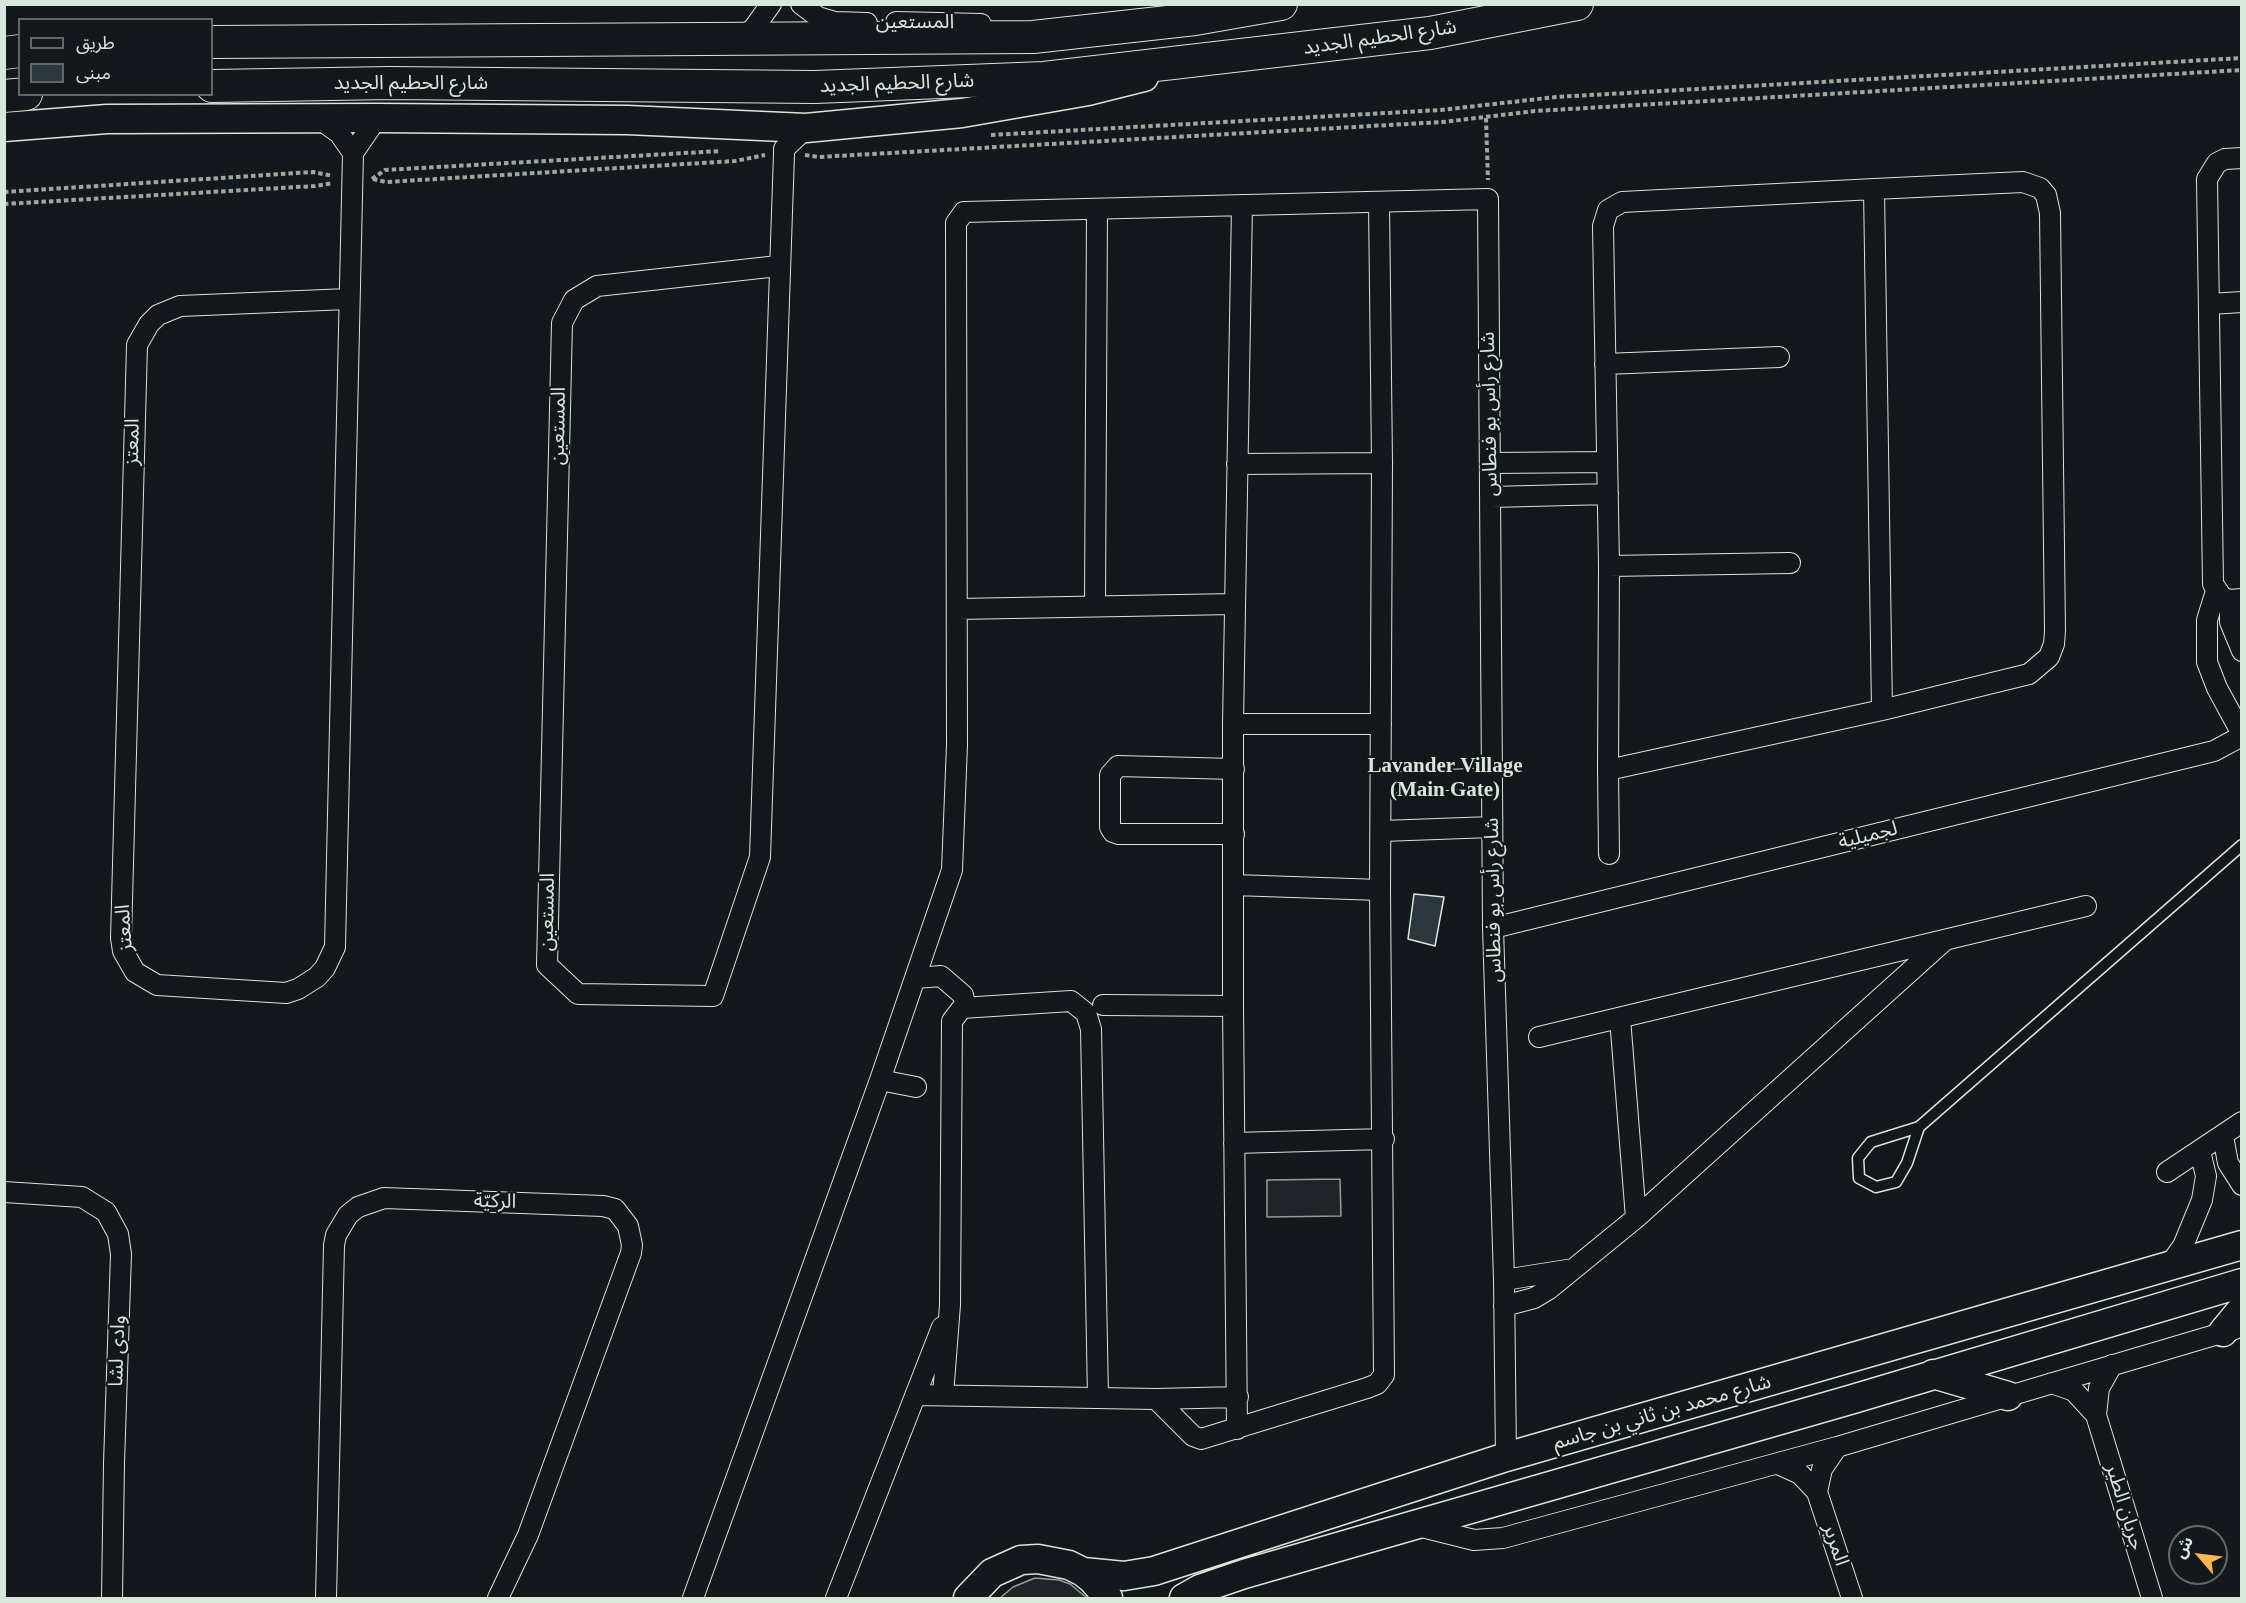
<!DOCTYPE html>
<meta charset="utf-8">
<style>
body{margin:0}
#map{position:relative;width:2246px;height:1603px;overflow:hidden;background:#14181c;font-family:"Times New Roman","Noto Sans Arabic",serif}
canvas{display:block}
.frame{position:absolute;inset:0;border:6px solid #d8e6dc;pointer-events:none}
.legend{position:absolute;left:18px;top:18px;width:195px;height:78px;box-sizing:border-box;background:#14181c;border:2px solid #626a69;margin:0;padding:8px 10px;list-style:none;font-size:18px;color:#d8e6dc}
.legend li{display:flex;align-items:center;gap:12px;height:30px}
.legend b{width:30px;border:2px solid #626a69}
.north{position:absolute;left:2168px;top:1525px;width:60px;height:60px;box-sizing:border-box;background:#14181c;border:2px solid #626a69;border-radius:50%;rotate:298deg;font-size:16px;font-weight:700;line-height:24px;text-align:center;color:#d8e6dc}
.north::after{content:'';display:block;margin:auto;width:21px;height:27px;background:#ffb74d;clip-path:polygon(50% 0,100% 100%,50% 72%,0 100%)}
</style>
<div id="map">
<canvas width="2246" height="1603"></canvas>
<div class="frame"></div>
<ul class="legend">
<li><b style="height:8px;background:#14181c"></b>طريق</li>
<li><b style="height:16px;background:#2c363c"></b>مبنى</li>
</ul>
<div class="north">ش</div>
</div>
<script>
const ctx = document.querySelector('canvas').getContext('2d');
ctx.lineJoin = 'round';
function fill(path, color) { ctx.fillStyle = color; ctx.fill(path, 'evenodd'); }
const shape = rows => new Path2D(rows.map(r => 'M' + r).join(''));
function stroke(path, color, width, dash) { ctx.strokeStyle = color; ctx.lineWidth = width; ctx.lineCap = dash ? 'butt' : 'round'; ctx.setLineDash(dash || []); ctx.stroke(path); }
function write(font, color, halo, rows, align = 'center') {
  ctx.font = font + ' "Times New Roman","Noto Sans Arabic",serif'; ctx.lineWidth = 4.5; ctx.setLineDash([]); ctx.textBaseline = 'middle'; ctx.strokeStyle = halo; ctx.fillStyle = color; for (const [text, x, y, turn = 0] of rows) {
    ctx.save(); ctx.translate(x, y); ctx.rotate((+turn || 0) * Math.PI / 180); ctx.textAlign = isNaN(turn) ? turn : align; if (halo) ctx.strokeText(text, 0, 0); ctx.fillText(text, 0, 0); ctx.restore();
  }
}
const green = shape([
 [1340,1179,1341,1216,1267,1217,1267,1180,1340,1179],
 [1035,1578,1059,1580,1070,1584,1087,1598,1000,1598,1013,1587,1035,1578]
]);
const building = shape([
 [1414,894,1444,897,1435,946,1408,939,1414,894]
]);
const path = shape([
 [1486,118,1488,180],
 [991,135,1441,110,1556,97,2242,58],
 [805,155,819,157,1443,122,1535,111,2242,70],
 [372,179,385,170,721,151],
 [373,179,386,182,735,161,765,155],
 [4,192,313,172,333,176],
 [4,204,315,186,333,183]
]);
const lane = shape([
 [1919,1127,1907,1163,1896,1182,1876,1187,1859,1178,1858,1158,1871,1142,1919,1127,2242,845]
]);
const street = shape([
 [801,4,818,17,835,22,867,23],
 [896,22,981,24],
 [738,39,753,29,771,4],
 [318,118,339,133,353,153],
 [2242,158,2225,159,2217,163,2207,179,2213,584,2222,597,2230,600,2242,599],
 [1874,189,1882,710],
 [778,266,597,286,574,300,562,323,547,965,578,994,713,996,760,857,784,154,784,149,806,128],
 [348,299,180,306,158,315,149,324,137,345,121,938,123,951,135,972,157,985,286,993,298,989,317,977,325,968,335,947,353,153,377,118],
 [2210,304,2242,302],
 [1605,364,1779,357],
 [1490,463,1607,462],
 [1237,464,1382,463],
 [1491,497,1608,494],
 [1609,566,1790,563],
 [2216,591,2207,620,2207,662,2217,688,2242,734],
 [2230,600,2230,622,2242,651],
 [1095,606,1097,209],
 [957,609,1234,604],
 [1233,724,1381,724],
 [1608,770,1882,710,2029,674,2049,657,2054,644,2055,631,2050,213,2046,195,2040,188,2023,182,1874,189,1622,202,1608,210,1603,226,1609,566,1608,770,1609,854],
 [1381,783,1492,778],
 [1382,831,1492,827],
 [1234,834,1119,834,1113,832,1110,827,1110,775,1118,766,1234,769],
 [1234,885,1380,890],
 [1493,928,2214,751,2242,736],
 [916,978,941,976,963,995,966,1008],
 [1103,1005,1233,1006],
 [1620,1018,1636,1218],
 [1539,1037,2086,906],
 [880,1080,916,1087],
 [2223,1136,2228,1163,2242,1185],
 [1234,1143,1384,1139],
 [2167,1172,2242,1122],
 [4,1192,82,1197,106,1212,118,1234,121,1254,114,1463,112,1598],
 [2168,1267,2183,1246,2202,1200,2206,1176,2200,1151],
 [1504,1280,1573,1269],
 [1504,1306,1534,1298,1549,1289,1636,1218,1945,940],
 [2052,1383,2074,1391,2096,1415,2152,1598],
 [916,1395,1156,1399,1238,1397],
 [943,1395,950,1305,952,1021,962,1008,1071,1001,1086,1013,1091,1029,1098,1397],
 [1156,1399,1193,1436,1201,1439,1367,1388,1377,1384,1384,1375,1380,890,1382,463,1379,202],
 [2096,1415,2099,1388,2112,1365],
 [1237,1429,1233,1006,1233,724,1242,205],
 [1778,1464,1800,1474,1817,1492,1852,1598],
 [1817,1492,1822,1469,1837,1447],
 [1414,1525,1474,1540,1503,1538,1837,1447,2235,1329],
 [326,1598,334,1245,336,1235,348,1215,358,1207,384,1198,603,1206,615,1209,628,1226,632,1245,631,1253,528,1535,498,1598],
 [693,1598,880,1080,952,870,957,745,956,223,964,212,1488,199,1493,928,1504,1280,1506,1457],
 [836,1598,942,1327]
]);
const secondary = shape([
 [4,127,107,119,377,118,627,120,806,128,962,113,1088,91,1144,77],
 [2223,1332,2242,1309],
 [1933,1374,2008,1396],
 [1083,1572,1124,1576,1154,1571,1506,1457,2242,1245],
 [968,1598,992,1573,1021,1560,1038,1559,1069,1565,1083,1572,1093,1580,1108,1598],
 [1184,1598,1200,1589,1244,1574,1853,1399,2242,1283]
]);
const primary = shape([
 [212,42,1033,37,1195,19,1281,4],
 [4,53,20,51],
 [212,86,390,83,815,87,1044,78,1430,33,1577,4],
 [4,96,26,94]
]);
const streetNames = [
 ["المستعين",915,23],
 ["شارع الحطيم الجديد",1380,38,-8],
 ["شارع الحطيم الجديد",411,84],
 ["شارع الحطيم الجديد",897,84,-2],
 ["شارع رأس بو فنطاس",1490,414,-91],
 ["المستعين",559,426,-89],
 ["المعتز",133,442,-89],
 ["لجميلية",1868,836,-14],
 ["شارع رأس بو فنطاس",1494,900,-91],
 ["المستعين",548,912,-89],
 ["المعتز",125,928,-94],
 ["الركيّة",495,1202,2],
 ["وادى لشا",118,1351,-88],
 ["شارع محمد بن ثاني بن جاسم",1662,1413,-16],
 ["جريان الطير",2124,1507,73],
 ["المرير",1835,1545,72]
];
const neighbourhoodNames = [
 ["Lavander Village",1445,767],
 ["(Main Gate)",1445,791]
];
fill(green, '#202428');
stroke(green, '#939e99', 1.5);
fill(building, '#2c363c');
stroke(building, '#d8e6dc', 1.5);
stroke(lane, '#d8e6dc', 13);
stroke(street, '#d8e6dc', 22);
stroke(secondary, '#d8e6dc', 31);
stroke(primary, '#d8e6dc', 34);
stroke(path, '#9da8a2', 4, [4.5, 3]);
stroke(lane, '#14181c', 10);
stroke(street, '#14181c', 20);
stroke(secondary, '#14181c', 28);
stroke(primary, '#14181c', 32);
write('20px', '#d8e6dc', '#14181c', streetNames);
write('bold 21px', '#d8e6dc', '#14181c', neighbourhoodNames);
</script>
